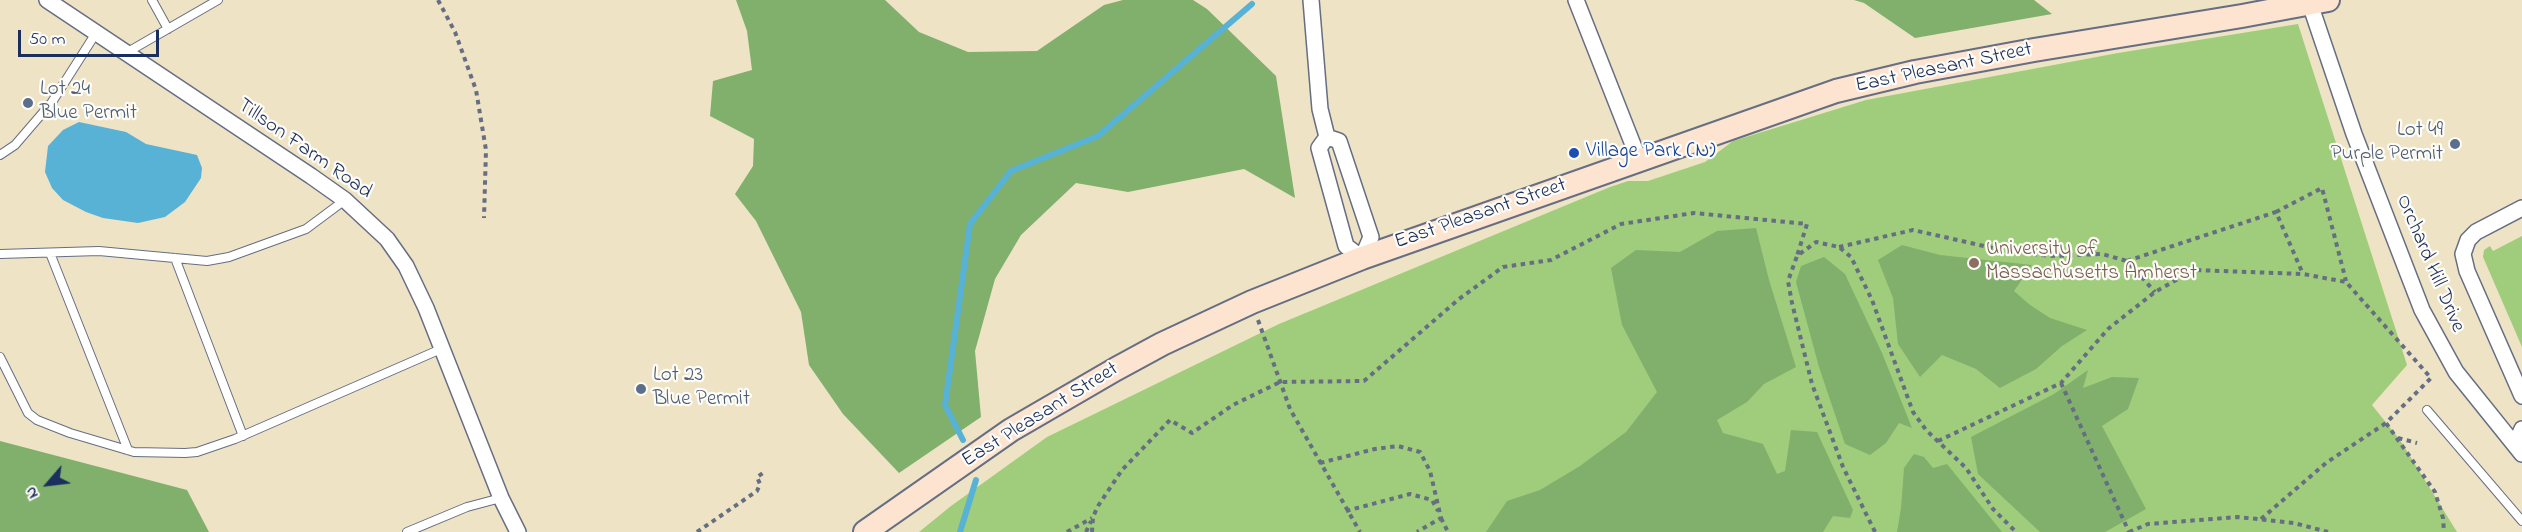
<!DOCTYPE html>
<style>
body{margin:0}
#map{position:relative;width:2522px;height:532px;overflow:hidden;background:#eee3c5;font-family:"Indie Flower",sans-serif}
canvas{display:block}
.north{position:absolute;left:18px;top:454px;width:60px;height:60px;-webkit-text-stroke:4px #fdfcf7;paint-order:stroke;rotate:242deg;font-size:16px;font-weight:700;line-height:24px;text-align:center;color:#1b2f5e}
.north::after{content:'';display:block;margin:auto;width:21px;height:27px;background:#1b2f5e;clip-path:polygon(50% 0,100% 100%,50% 72%,0 100%)}
.scale{position:absolute;left:18px;top:30px;width:141px;height:27px;box-sizing:border-box;border:3px solid #1b2f5e;border-top:0;padding-left:8px;font-size:18px;line-height:21px;white-space:nowrap;color:#1b2f5e;-webkit-text-stroke:4px #fdfcf7;paint-order:stroke}
</style>
<div id="map">
<canvas width="2522" height="532"></canvas>
<div class="north">N</div>
<div class="scale">50 m</div>
</div>
<script>
const ctx = document.querySelector('canvas').getContext('2d');
ctx.lineJoin = 'round';
function fill(path, color) { ctx.fillStyle = color; ctx.fill(path, 'evenodd'); }
const shape = rows => new Path2D(rows.map(r => 'M' + r).join(''));
function stroke(path, color, width, dash) { ctx.strokeStyle = color; ctx.lineWidth = width; ctx.lineCap = dash ? 'butt' : 'round'; ctx.setLineDash(dash || []); ctx.stroke(path); }
function write(font, color, halo, rows, align = 'center') {
  ctx.font = font + ' "Indie Flower",sans-serif'; ctx.lineWidth = 4.5; ctx.setLineDash([]); ctx.textBaseline = 'middle'; ctx.strokeStyle = halo; ctx.fillStyle = color; for (const [text, x, y, turn = 0] of rows) {
    ctx.save(); ctx.translate(x, y); ctx.rotate((+turn || 0) * Math.PI / 180); ctx.textAlign = isNaN(turn) ? turn : align; if (halo) ctx.strokeText(text, 0, 0); ctx.fillText(text, 0, 0); ctx.restore();
  }
}
const green = shape([
 [2298,24,2407,365,2372,405,2400,440,2457,532,919,532,951,506,1047,437,1279,324,1610,187,1628,181,1648,181,1705,162,1733,141,1866,100,2118,53],
 [2522,236,2522,347,2483,257,2484,250,2490,246,2493,251]
]);
const forest = shape([
 [736,0,885,0,919,32,968,52,1037,51,1104,5,1123,0,1193,0,1207,9,1276,76,1295,198,1244,169,1128,192,1076,183,1021,235,995,279,975,351,981,417,899,473,843,414,809,365,801,312,756,221,735,194,753,166,754,139,710,116,713,81,752,70,747,31],
 [1854,0,2034,0,2052,14,1915,38,1864,3],
 [1756,228,1769,280,1796,367,1764,384,1747,402,1717,420,1723,433,1763,444,1777,474,1785,471,1791,430,1817,432,1853,510,1850,518,1833,516,1823,532,1486,532,1507,501,1540,490,1580,466,1626,432,1657,392,1622,325,1611,268,1636,250,1680,252,1717,231],
 [1902,245,1940,255,2032,265,2014,291,2030,305,2050,318,2087,330,2062,346,2036,369,2000,388,1976,369,1942,355,1920,377,1898,344,1893,298,1878,260],
 [1824,257,1845,274,1882,353,1912,428,1899,423,1886,443,1870,455,1845,444,1819,367,1796,282,1801,266],
 [2088,370,2083,388,2112,377,2139,378,2128,409,2102,426,2146,509,2105,532,2040,532,1978,474,1971,437,2054,394],
 [0,441,187,490,209,532,0,532],
 [1914,454,1924,457,1933,468,1947,464,2002,532,1897,532,1901,508,1904,468]
]);
const water = shape([
 [79,122,126,132,146,144,197,155,202,168,201,178,185,202,165,217,138,223,103,218,86,212,63,200,52,188,45,172,48,146,63,130]
]);
const stream = shape([
 [963,440,945,405,970,224,1011,171,1098,136,1252,4],
 [960,532,976,480]
]);
const path = shape([
 [438,0,455,32,476,90,486,150,484,218],
 [2276,212,2322,188,2346,281],
 [1839,247,1913,230,2006,251,2050,256,2102,254,2127,261,2155,292],
 [2127,261,2276,212,2303,274],
 [1258,320,1290,409,1360,532],
 [2061,383,2129,532],
 [2398,438,2417,443],
 [1938,441,2061,383,2108,329,2155,292,2194,270,2303,274,2346,282,2431,378,2386,423,2435,492,2443,518,2444,532],
 [1320,463,1375,449,1398,446,1420,452,1430,471,1441,518,1417,532],
 [1346,511,1410,494,1432,500,1438,511],
 [1441,518,1448,532],
 [2261,519,2326,463,2386,423,2388,425],
 [697,532,757,491,760,484,757,477,763,473,761,471],
 [1067,532,1092,518],
 [1086,532,1091,521],
 [1092,532,1093,517,1098,506,1122,470,1170,420,1192,433,1233,405,1280,382,1364,381,1459,299,1503,267,1551,260,1621,224,1694,213,1807,224,1797,256],
 [1875,532,1843,467,1812,384,1792,303,1788,281,1797,256,1816,242,1839,247,1851,257,1872,300,1913,412,1926,430,1966,468,1993,509,2016,532],
 [2129,532,2148,524,2238,517,2294,523,2328,532]
]);
const service = shape([
 [152,0,168,29],
 [126,53,218,0],
 [0,155,15,145,52,102,96,33],
 [50,253,128,450],
 [0,254,99,251,207,261,229,257,306,229,345,200],
 [175,258,243,436],
 [0,357,28,413,37,420,70,433,134,452,185,453,197,452,235,439,441,349],
 [2427,410,2522,521],
 [407,532,467,507,501,498]
]);
const minor = shape([
 [47,0,311,176,345,200,387,239,406,266,426,308,501,498,518,532],
 [1311,0,1320,109,1327,137,1319,148,1346,246,1362,258,1371,237,1339,141,1327,137],
 [1576,0,1639,160],
 [2310,4,2354,134,2422,310,2456,372,2522,454],
 [2522,208,2476,232,2468,240,2463,254,2467,271,2522,396],
 [2515,445,2522,429]
]);
const secondary = shape([
 [865,532,1011,430,1116,369,1162,344,1252,302,1362,258,1836,91,1915,72,2034,50,2242,16,2328,0]
]);
const markers = [
 [28,103,6,"#5c6f8a"],
 [2455,144,6,"#5c6f8a"],
 [1574,153,6,"#1a4fb4"],
 [1974,263,6,"#8d6e63"],
 [641,389,6,"#5c6f8a"]
];
const streetNames = [
 ["East Pleasant Street",1944,69,-12],
 ["Tillson Farm Road",304,150,35],
 ["East Pleasant Street",1481,215,-19],
 ["Orchard Hill Drive",2429,264,67],
 ["East Pleasant Street",1041,416,-32]
];
const serviceNames = [
 ["Lot 24",40,91],
 ["Blue Permit",40,115],
 ["Lot 49",2443,132,"right"],
 ["Purple Permit",2443,156,"right"],
 ["Lot 23",653,377],
 ["Blue Permit",653,401]
];
const transitNames = [
 ["Village Park (N)",1586,153]
];
const educationNames = [
 ["University of",1986,251],
 ["Massachusetts Amherst",1986,275]
];
fill(green, '#a0cd7b');
fill(forest, '#80b06b');
fill(water, '#57b2d5');
stroke(stream, '#57b2d5', 6);
stroke(service, '#656e82', 10);
stroke(minor, '#656e82', 18);
stroke(secondary, '#656e82', 26);
stroke(path, '#656e82', 4, [4.5, 4.5]);
stroke(service, '#fff', 8);
stroke(minor, '#fff', 15);
stroke(secondary, '#fde4d1', 22);
for (const [x, y, r, color] of markers) { const dot = new Path2D(); dot.arc(x, y, r, 0, 2 * Math.PI); ctx.fillStyle = color; ctx.fill(dot); stroke(dot, '#fdfcf7', 2); }
write('21px', '#1b2f5e', '#fdfcf7', streetNames);
write('21px', '#4e5e75', '#fdfcf7', serviceNames, 'left');
write('21px', '#164399', '#fdfcf7', transitNames, 'left');
write('21px', '#785e54', '#fdfcf7', educationNames, 'left');
</script>
